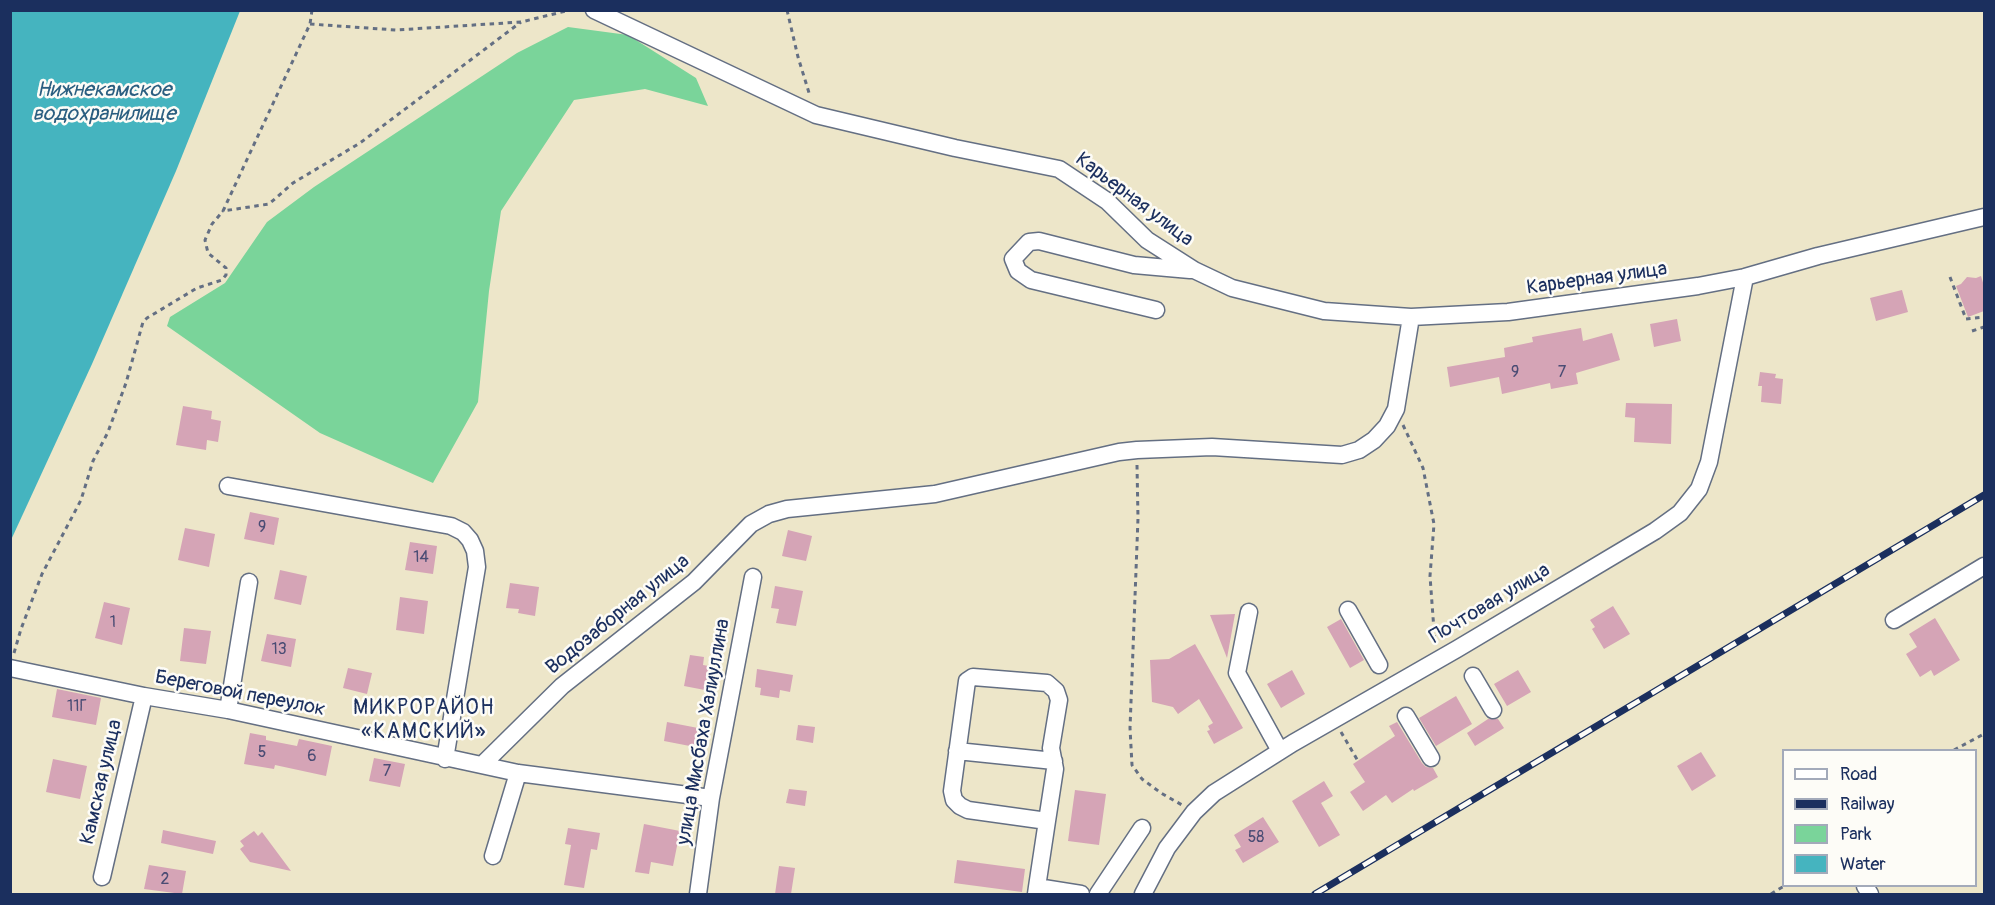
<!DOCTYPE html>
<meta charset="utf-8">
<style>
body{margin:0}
#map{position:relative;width:1995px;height:905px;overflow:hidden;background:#ede6c9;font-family:Pangolin,sans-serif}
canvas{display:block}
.frame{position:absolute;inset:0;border:12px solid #1b2f5e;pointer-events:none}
.legend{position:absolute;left:1782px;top:749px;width:195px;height:138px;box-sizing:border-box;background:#fdfcf7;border:2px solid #a3aaba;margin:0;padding:8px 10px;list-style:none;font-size:18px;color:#1b2f5e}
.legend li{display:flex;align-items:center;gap:12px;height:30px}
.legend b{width:30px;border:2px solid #a3aaba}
</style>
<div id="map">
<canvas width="1995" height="905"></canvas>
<div class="frame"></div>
<ul class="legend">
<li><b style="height:8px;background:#fff"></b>Road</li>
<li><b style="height:8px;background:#1b2f5e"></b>Railway</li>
<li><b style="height:16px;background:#7ad49a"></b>Park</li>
<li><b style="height:16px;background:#45b4bf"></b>Water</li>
</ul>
</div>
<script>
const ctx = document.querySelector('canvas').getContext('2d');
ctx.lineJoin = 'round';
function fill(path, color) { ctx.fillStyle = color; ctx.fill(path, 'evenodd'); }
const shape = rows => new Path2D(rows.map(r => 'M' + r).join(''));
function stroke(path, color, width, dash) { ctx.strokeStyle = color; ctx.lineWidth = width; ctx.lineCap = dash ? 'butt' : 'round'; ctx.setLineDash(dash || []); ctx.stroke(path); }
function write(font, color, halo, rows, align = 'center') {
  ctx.font = font + ' Pangolin,sans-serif'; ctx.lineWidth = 5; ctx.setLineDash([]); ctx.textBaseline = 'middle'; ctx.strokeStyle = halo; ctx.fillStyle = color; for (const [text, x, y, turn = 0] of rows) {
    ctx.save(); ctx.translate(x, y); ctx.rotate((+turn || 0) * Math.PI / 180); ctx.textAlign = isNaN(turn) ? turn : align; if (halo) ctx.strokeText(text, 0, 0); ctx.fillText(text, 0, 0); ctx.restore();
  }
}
const green = shape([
 [568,27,628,35,696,78,708,106,645,89,574,100,501,211,489,291,478,402,433,483,320,433,167,326,170,317,225,283,267,222,314,187,517,53]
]);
const water = shape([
 [11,10,240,11,176,171,92,364,11,540]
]);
const building = shape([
 [1981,276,1984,286,1984,311,1968,317,1956,286,1961,284,1967,277,1976,278],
 [1902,290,1908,312,1876,321,1870,298],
 [1677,319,1681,341,1654,347,1650,324],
 [1581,328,1583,341,1612,333,1620,360,1576,373,1578,384,1551,389,1550,383,1502,394,1499,377,1450,387,1447,367,1505,357,1504,348,1533,342,1532,337],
 [1760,372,1776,374,1775,378,1783,379,1781,404,1761,402,1762,386,1758,386],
 [1626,403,1672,404,1671,444,1634,442,1635,418,1625,417],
 [183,406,212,411,211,419,221,421,218,442,207,440,206,450,176,445],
 [250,512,279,518,274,545,244,539],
 [185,528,215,534,209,567,178,560],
 [788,530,812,536,806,561,782,556],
 [410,542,437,546,433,574,405,570],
 [280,570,307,576,301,605,274,599],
 [510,583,539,587,535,616,518,613,519,609,506,608],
 [775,586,803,591,796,626,776,623,779,609,771,608],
 [400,597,428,601,424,634,396,630],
 [104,602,130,608,122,645,95,638],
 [1613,606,1630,634,1604,649,1592,629,1595,627,1590,620],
 [1235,614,1227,658,1210,615],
 [1935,618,1960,660,1934,676,1931,670,1920,677,1906,654,1917,647,1909,634],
 [1341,619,1364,660,1350,668,1327,627],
 [184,628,211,631,206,664,180,661],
 [267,634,296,639,291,667,261,661],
 [1195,644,1243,728,1214,744,1207,731,1210,730,1208,726,1213,723,1199,699,1178,714,1173,707,1152,702,1150,660,1169,659],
 [690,655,704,657,703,665,714,667,710,691,684,686],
 [348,668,372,673,367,694,343,688],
 [757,669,793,675,790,692,780,690,779,698,760,695,761,688,755,687],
 [1292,670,1305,694,1281,708,1267,684],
 [1518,670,1531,692,1507,706,1494,684],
 [57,689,101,698,96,725,52,717],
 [1456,696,1472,724,1436,746,1419,718],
 [1488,719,1498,719,1504,728,1475,746,1467,733],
 [667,722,698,728,695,747,664,741],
 [1397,722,1422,763,1426,767,1433,768,1438,777,1414,791,1413,789,1392,803,1386,795,1363,811,1350,792,1365,782,1353,764,1395,736,1389,726],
 [798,725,815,727,813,743,796,740],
 [250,733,266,736,266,740,297,746,299,739,332,746,326,776,275,765,274,769,244,764],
 [1701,752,1716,776,1692,791,1677,766],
 [374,758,405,764,400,787,369,781],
 [53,759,87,766,80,799,46,792],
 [1324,781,1333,796,1321,803,1340,835,1319,847,1292,801],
 [789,789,807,791,805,806,786,803],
 [1075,790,1106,794,1099,845,1068,841],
 [1263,817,1279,842,1243,863,1235,850,1241,847,1234,835],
 [644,824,680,831,673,866,651,862,649,874,635,872],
 [568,828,600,833,597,850,591,849,584,888,564,885,571,845,565,844],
 [163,830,216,841,213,854,161,843],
 [254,831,258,836,262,832,291,871,250,862,240,849,244,846,240,841],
 [957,860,1025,869,1022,892,954,883],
 [149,865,186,871,182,894,144,889],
 [779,866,795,868,791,894,775,894]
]);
const path = shape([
 [312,10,310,24,223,211,269,204,293,183,360,143,521,22],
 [787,10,798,57,810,96],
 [310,24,396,30,521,22,570,10],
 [1950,277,1966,319,1984,317],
 [1972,331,1984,327],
 [1403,425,1423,468,1434,524,1430,576,1435,644],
 [1137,465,1138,518,1130,728,1132,765,1142,779,1161,793,1182,805],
 [14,653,21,629,42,574,81,500,93,461,108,432,126,383,143,322,147,318,197,288,222,280,226,275,226,268,208,253,205,240,212,224,223,211],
 [1341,732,1358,761],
 [1954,750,1984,734],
 [1771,894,1784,886]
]);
const minor = shape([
 [594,10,816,115,955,148,1059,169,1107,201,1147,240,1194,270,1232,288,1324,311,1411,317,1508,312,1698,286,1745,277,1818,256,1984,217],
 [1156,310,1031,280,1018,271,1013,259,1029,242,1039,241,1134,265,1190,270],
 [228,486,451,526,463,532,470,540,475,551,477,567,445,759],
 [1348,610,1379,665],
 [1249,612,1237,673,1280,751],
 [1894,620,1984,566],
 [10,668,144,696,228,710,518,773,711,798],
 [1473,676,1493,710],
 [228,710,249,582],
 [1406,716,1431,758],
 [957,751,1054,761],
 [482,765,562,686,694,582,751,524,769,514,787,509,935,494,1119,452,1137,450,1212,447,1342,455,1359,450,1374,440,1387,426,1396,409,1411,317],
 [493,856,518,773],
 [102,877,144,696],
 [1865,886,1870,894],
 [1037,887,1081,894],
 [698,894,711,798,753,577],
 [1036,894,1037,887,1047,821,1055,769,1051,748,1059,700,1056,691,1047,683,973,677,967,681,952,791,954,800,960,806,968,810,1047,821],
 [1098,894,1142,828],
 [1143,894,1167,848,1194,812,1214,793,1293,743,1457,649,1655,531,1680,513,1699,489,1709,462,1745,277]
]);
const rail = shape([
 [1315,894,1984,495]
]);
const numberNames = [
 ["9",1515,373],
 ["7",1562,373],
 ["9",262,528],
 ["14",421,558],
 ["1",113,623],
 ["13",279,650],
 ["11Г",77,707],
 ["5",262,753],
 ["6",312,757],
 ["7",387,772],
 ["58",1256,838],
 ["2",165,880]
];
const streetNames = [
 ["Карьерная улица",1134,200,37],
 ["Карьерная улица",1597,279,-8],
 ["Почтовая улица",1490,604,-31],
 ["Водозаборная улица",618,615,-39],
 ["Береговой переулок",240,694,11],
 ["улица Мисбаха Халиуллина",704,732,-80],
 ["Камская улица",102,782,-77]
];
const waterNames = [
 ["Нижнекамское",104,91],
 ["водохранилище",104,115]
];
const neighbourhoodNames = [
 ["МИКРОРАЙОН",424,709],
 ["«КАМСКИЙ»",424,733]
];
fill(green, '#7ad49a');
fill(water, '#45b4bf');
fill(building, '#d5a4b6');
stroke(minor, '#646f83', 19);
stroke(path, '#646f83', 3, [4.5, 4.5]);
stroke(minor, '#fff', 16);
stroke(rail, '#1b2f5e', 7);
stroke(rail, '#fdfcf7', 4.5, [14]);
write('16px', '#4a4c74', null, numberNames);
write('20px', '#1b2f5e', '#fdfcf7', streetNames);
write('italic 21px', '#2a5e80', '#fdfcf7', waterNames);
ctx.letterSpacing = '1.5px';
write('21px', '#1b2f5e', '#fdfcf7', neighbourhoodNames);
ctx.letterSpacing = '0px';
</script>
